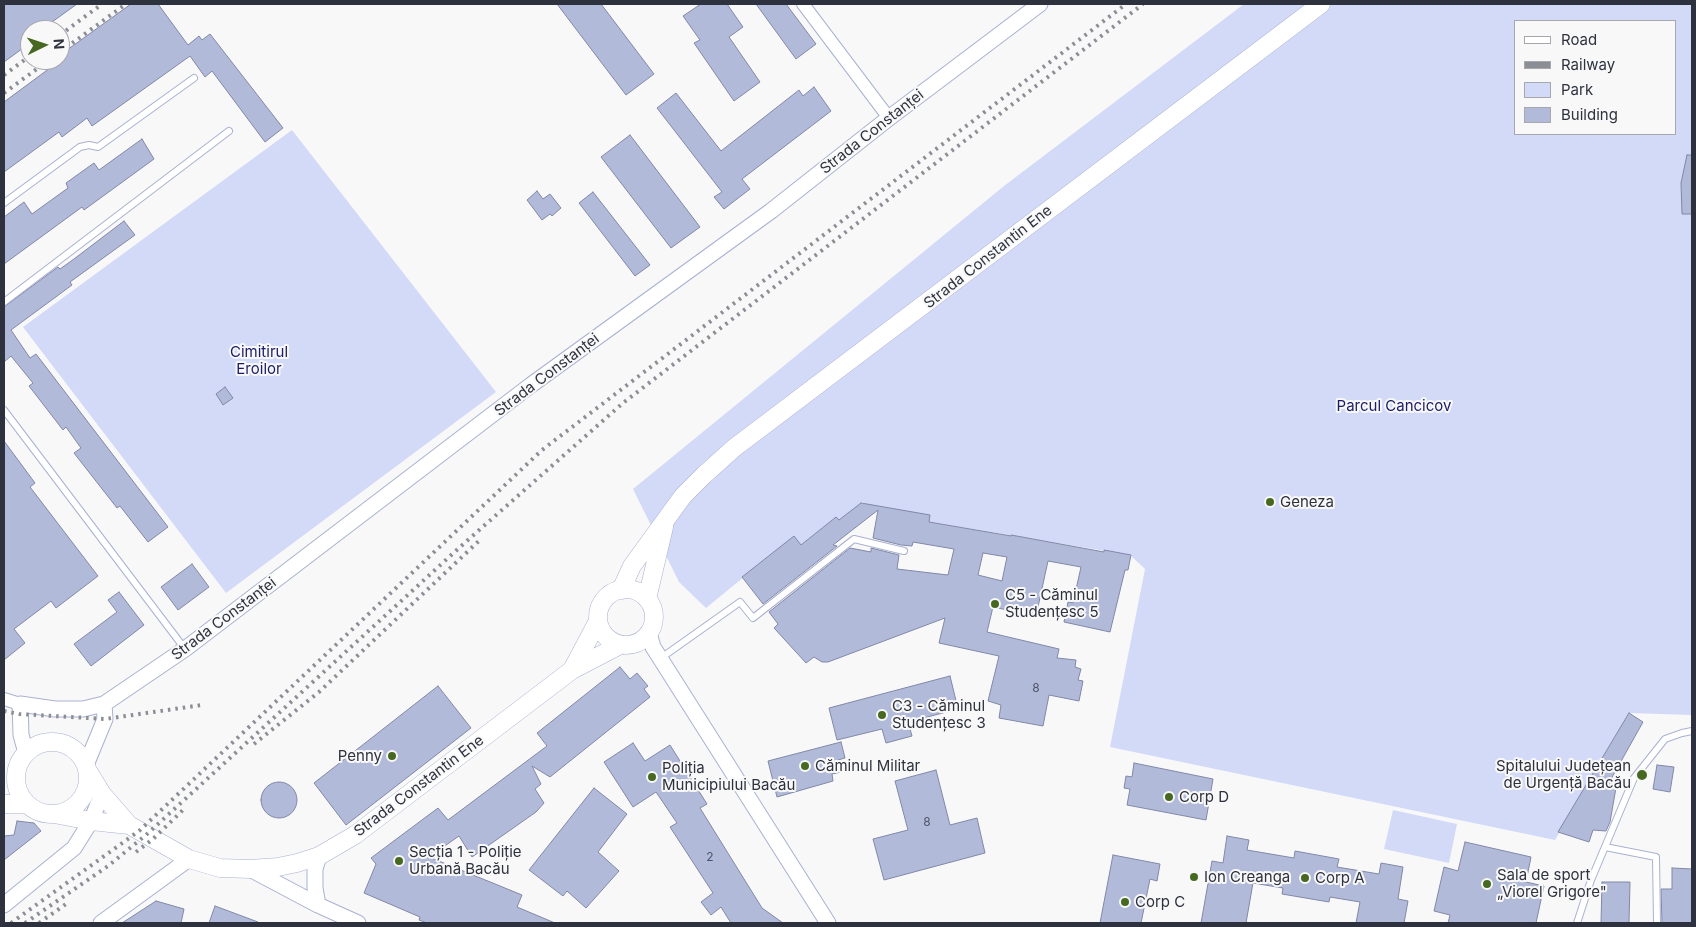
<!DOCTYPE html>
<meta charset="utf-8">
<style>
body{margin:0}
#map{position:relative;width:1696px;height:927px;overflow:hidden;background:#f8f8f8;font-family:Inter,sans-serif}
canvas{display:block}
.frame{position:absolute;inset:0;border:5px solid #2e313e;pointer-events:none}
.legend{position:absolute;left:1514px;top:20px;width:162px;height:115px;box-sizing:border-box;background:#f8f8f8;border:1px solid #a7a8ae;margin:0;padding:6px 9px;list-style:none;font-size:15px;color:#2e313e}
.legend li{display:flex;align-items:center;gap:10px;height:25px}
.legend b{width:25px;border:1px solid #a7a8ae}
.north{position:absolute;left:20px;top:20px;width:50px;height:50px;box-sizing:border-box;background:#f8f8f8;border:1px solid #a7a8ae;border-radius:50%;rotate:86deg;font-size:14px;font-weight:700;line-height:20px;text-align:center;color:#2e313e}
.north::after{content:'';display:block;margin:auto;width:18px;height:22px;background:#466820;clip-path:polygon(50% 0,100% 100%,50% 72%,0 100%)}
</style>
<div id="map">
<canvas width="1696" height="927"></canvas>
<div class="frame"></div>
<ul class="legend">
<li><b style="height:6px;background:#fff"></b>Road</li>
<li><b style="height:6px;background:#8c8e95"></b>Railway</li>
<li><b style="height:14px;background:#d3daf8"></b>Park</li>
<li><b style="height:14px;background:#b2bada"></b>Building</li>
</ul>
<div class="north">N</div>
</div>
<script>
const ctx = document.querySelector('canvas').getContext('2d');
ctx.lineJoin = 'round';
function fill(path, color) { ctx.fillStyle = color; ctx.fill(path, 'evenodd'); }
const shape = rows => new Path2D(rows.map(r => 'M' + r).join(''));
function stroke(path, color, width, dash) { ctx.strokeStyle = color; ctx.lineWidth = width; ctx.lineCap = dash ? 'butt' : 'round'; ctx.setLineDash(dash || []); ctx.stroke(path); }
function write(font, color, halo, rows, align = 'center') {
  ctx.font = font + ' Inter,sans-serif'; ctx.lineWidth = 4; ctx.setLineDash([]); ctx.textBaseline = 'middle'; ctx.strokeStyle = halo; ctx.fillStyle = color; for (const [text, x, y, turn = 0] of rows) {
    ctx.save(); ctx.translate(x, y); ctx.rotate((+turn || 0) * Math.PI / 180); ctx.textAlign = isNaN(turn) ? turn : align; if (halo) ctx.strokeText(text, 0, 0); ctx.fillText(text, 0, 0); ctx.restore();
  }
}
const green = shape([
 [1244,4,1692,4,1692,715,1629,713,1555,840,1110,747,1145,569,1130,555,929,522,878,506,872,514,863,502,839,520,836,517,801,545,794,536,706,608,679,582,633,489,1004,186],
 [1515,21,1675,21,1675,134,1515,134],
 [292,130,496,392,226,593,23,327],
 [1393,810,1457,824,1449,863,1384,849]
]);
const building = shape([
 [4,4,77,4,41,30,30,30,30,43,4,62,4,4],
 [131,4,158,4,188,45,199,36,202,40,210,34,283,128,265,142,212,71,205,77,190,56,92,126,87,118,62,137,59,132,4,172,4,102,50,68,47,65,54,60,60,60,60,55,131,4],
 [557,4,601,4,654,74,626,95,557,4],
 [701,4,727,4,743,27,729,37,760,82,734,101,694,43,700,40,683,16,701,4],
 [756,4,786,4,816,44,796,59,756,4],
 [814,87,831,111,742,179,750,189,724,209,714,197,722,192,657,108,676,93,721,151,799,90,803,96,814,87],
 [630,135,700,227,671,248,601,157,630,135],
 [142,139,154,159,84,210,82,207,4,264,4,217,24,202,32,214,68,188,66,183,94,163,99,170,142,139],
 [1687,155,1692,155,1692,214,1682,214,1681,183,1687,155],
 [537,191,543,199,550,194,561,208,552,216,550,214,542,220,527,200,537,191],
 [593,192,650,265,635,276,579,203,593,192],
 [124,221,135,235,70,282,72,285,11,330,30,358,36,354,168,527,148,542,120,506,117,508,74,453,81,448,66,427,63,430,29,386,33,383,11,356,4,362,4,307,58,267,60,269,74,259,124,221],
 [225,387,233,398,223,405,216,394,225,387],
 [4,441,35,483,30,487,98,576,56,608,51,601,14,629,25,643,4,660,4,441],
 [861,503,930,515,929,522,1011,536,1011,535,1104,552,1104,550,1131,555,1128,570,1125,570,1110,632,1064,622,1068,602,1073,603,1081,567,1048,561,1036,616,993,607,987,632,1059,649,1057,658,1076,660,1075,667,1081,669,1078,680,1083,681,1079,701,1049,695,1043,726,999,718,1001,705,988,701,999,656,939,643,945,618,828,662,822,662,814,657,806,663,774,628,778,624,769,612,850,548,871,552,871,548,899,555,897,569,948,575,954,549,913,542,912,546,901,545,873,538,878,510,833,545,837,546,763,604,742,577,794,536,801,545,836,517,839,520,861,503],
 [983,553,1007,557,1002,581,978,575,983,553],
 [192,564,209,587,178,610,161,587,192,564],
 [119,592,144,625,91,666,74,644,117,612,108,600,119,592],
 [620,667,630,679,637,673,648,686,644,689,650,697,550,777,532,766,541,784,535,789,544,803,536,812,472,857,459,836,429,857,522,895,517,907,555,923,427,923,419,920,420,917,364,893,376,864,371,858,438,808,448,820,547,746,537,733,620,667],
 [950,676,958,709,908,722,912,736,886,743,882,729,837,740,829,708,950,676],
 [438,686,471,728,346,825,314,783,438,686],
 [1629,713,1643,722,1610,781,1617,782,1610,822,1606,831,1593,830,1589,842,1558,832,1629,713],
 [841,742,845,758,838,760,841,772,832,774,833,781,777,797,768,761,841,742],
 [633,743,645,761,670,745,707,804,700,808,762,908,783,923,731,923,721,907,711,915,701,902,713,893,670,827,677,823,656,792,633,807,604,762,633,743],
 [1134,763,1213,779,1206,820,1127,805,1130,789,1124,788,1126,776,1132,777,1134,763],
 [1657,765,1674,767,1670,792,1653,789,1657,765],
 [936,770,950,825,977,818,985,853,884,880,873,839,908,830,895,781,936,770],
 '261 800a18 18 0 1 1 36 0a18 18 0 1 1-36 0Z',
 [594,788,627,814,598,852,619,871,586,908,567,891,563,896,529,870,594,788],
 [17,821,34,823,41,831,4,860,4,836,14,835,17,821],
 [1227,836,1249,840,1247,850,1294,858,1295,851,1339,859,1337,867,1379,874,1381,863,1403,867,1398,899,1408,901,1404,923,1356,923,1360,902,1330,897,1329,902,1282,894,1283,888,1253,883,1246,923,1201,923,1212,861,1223,863,1227,836],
 [1465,842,1531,857,1526,882,1544,886,1536,923,1448,923,1450,915,1434,911,1444,867,1458,871,1465,842],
 [1113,855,1160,864,1157,881,1150,879,1141,923,1100,923,1113,855],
 [1672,868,1692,869,1692,923,1662,923,1661,889,1672,889,1672,868],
 [1602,882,1630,882,1629,923,1601,923,1602,882],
 [156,901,184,909,181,923,122,923,156,901],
 [215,906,258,922,258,923,209,923,215,906]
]);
const service = shape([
 [4,203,80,147,89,145,98,147,194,78],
 [4,302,229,131],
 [4,410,185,649],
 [661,658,740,602,753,618,854,539,904,551],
 [1605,847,1656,857,1657,923],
 [1577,923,1591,880,1634,778,1665,739,1682,733,1692,731]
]);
const minor = shape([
 [803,4,889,118],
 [4,699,20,704]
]);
const tertiary = shape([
 [649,633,653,647,828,923],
 [26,753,21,735,20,704,55,709,83,709,104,704,185,649,531,385,771,211,889,118,1040,4],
 [86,765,105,719,104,704],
 [250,869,318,905,358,923],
 [4,905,74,848,91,821,102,794],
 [318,905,315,888,315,869,319,856],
 [101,923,189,859]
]);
const secondary = shape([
 '598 617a28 28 0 1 1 56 0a28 28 0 1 1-56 0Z',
 [621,590,632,566,683,496,704,475,734,448,1321,4],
 [647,599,664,527],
 [572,670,598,621],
 '16 778a36 36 0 1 1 72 0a36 36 0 1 1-72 0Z',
 [88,771,102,794,129,825,189,859,220,868,250,869,278,867,297,863,319,856,355,835,572,670,620,645],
 [4,804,27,804],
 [54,814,91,821,129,825]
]);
const rail = shape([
 [60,35,102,4],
 [60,52,126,4],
 [4,75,30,56],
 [4,93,49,60],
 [4,711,19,714,105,719,202,705],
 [254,744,319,692,482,538],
 [136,852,153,839,183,810],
 [11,923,139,831,542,450,1126,4],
 [25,923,108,866,146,835,460,547,623,403,1143,4],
 [39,923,66,904]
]);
const markers = [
 [1270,502,5,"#466820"],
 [995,604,5,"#466820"],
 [882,715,5,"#466820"],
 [392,756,5,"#466820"],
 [805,766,5,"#466820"],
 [1642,775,6,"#466820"],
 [652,777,5,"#466820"],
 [1169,797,5,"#466820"],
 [399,861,5,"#466820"],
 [1194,877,5,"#466820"],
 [1305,878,5,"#466820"],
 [1487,884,5,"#466820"],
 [1125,902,5,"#466820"]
];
const numberNames = [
 ["8",1036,688],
 ["8",927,822],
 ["2",710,857]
];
const streetNames = [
 ["Strada Constanței",872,132,-38],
 ["Strada Constantin Ene",988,257,-38],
 ["Strada Constanței",547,375,-37],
 ["Strada Constanței",224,619,-37],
 ["Strada Constantin Ene",419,786,-37]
];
const parkNames = [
 ["Cimitirul",259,352],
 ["Eroilor",259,369],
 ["Parcul Cancicov",1394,406]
];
const poiNames = [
 ["Geneza",1280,502],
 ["C5 - Căminul",1005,595],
 ["Studențesc 5",1005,612],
 ["C3 - Căminul",892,706],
 ["Studențesc 3",892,723],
 ["Penny",382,756,"right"],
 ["Căminul Militar",815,766],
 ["Spitalului Județean",1631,766,"right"],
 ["de Urgență Bacău",1631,783,"right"],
 ["Poliția",662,768],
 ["Municipiului Bacău",662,785],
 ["Corp D",1179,797],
 ["Secția 1 - Poliție",409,852],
 ["Urbană Bacău",409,869],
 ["Sala de sport",1497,875],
 ["„Viorel Grigore\"",1497,892],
 ["Ion Creanga",1204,877],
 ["Corp A",1315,878],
 ["Corp C",1135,902]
];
fill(green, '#d3daf8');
fill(building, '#b2bada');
stroke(building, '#8188a7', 1);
stroke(service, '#a9b1d1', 8);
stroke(minor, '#a9b1d1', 14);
stroke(tertiary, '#a9b1d1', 17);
stroke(secondary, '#a9b1d1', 19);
stroke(service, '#fff', 6);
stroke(minor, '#fff', 12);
stroke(tertiary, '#fff', 15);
stroke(secondary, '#fff', 18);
stroke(rail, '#8c8e95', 4, [2.5, 5]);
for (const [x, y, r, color] of markers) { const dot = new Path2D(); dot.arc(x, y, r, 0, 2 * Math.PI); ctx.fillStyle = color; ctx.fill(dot); stroke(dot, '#f8f8f8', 2); }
write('12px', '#4f5365', null, numberNames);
write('15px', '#2e313e', '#f8f8f8', streetNames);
write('15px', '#1b1c66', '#f8f8f8', parkNames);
write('15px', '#2e313e', '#f8f8f8', poiNames, 'left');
</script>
